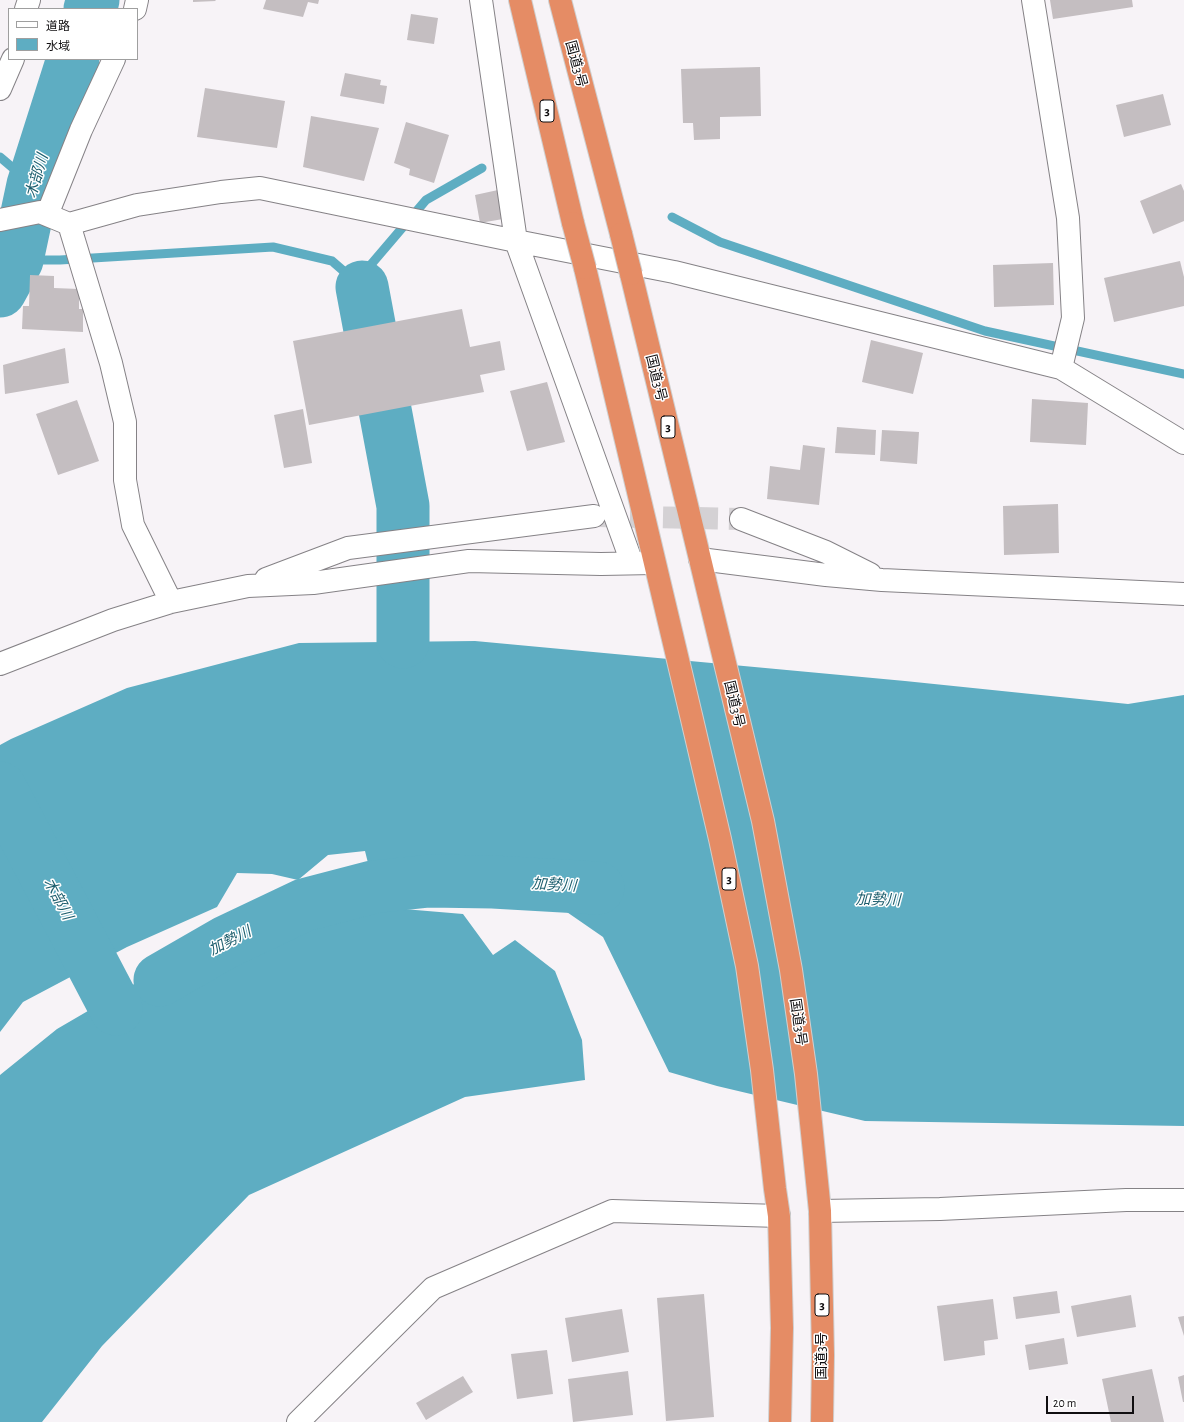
<!DOCTYPE html>
<meta charset="utf-8">
<style>
body{margin:0}
#map{position:relative;width:1184px;height:1422px;overflow:hidden;background:#f7f3f7;font-family:"Alegreya Sans","Noto Sans JP",sans-serif}
canvas{display:block}
.legend{position:absolute;left:8px;top:8px;width:130px;height:52px;box-sizing:border-box;background:#fff;border:1px solid #9f9f9f;margin:0;padding:5px 7px;list-style:none;font-size:12px;color:#100e10}
.legend li{display:flex;align-items:center;gap:8px;height:20px}
.legend b{width:20px;border:1px solid #9f9f9f}
.scale{position:absolute;left:1046px;top:1396px;width:88px;height:18px;box-sizing:border-box;border:2px solid #100e10;border-top:0;padding-left:5px;font-size:12px;line-height:14px;white-space:nowrap;color:#100e10;-webkit-text-stroke:3px #fff;paint-order:stroke}
</style>
<div id="map">
<canvas width="1184" height="1422"></canvas>
<ul class="legend">
<li><b style="height:5px;background:#fff"></b>道路</li>
<li><b style="height:11px;background:#5eadc2"></b>水域</li>
</ul>
<div class="scale">20 m</div>
</div>
<script>
const ctx = document.querySelector('canvas').getContext('2d');
ctx.lineJoin = 'round';
function fill(path, color) { ctx.fillStyle = color; ctx.fill(path, 'evenodd'); }
const shape = rows => new Path2D(rows.map(r => 'M' + r).join(''));
function stroke(path, color, width, dash) { ctx.strokeStyle = color; ctx.lineWidth = width; ctx.lineCap = dash ? 'butt' : 'round'; ctx.setLineDash(dash || []); ctx.stroke(path); }
function write(font, color, halo, rows, align = 'center') {
  ctx.font = font + ' "Alegreya Sans","Noto Sans JP",sans-serif'; ctx.lineWidth = 3; ctx.setLineDash([]); ctx.textBaseline = 'middle'; ctx.strokeStyle = halo; ctx.fillStyle = color; for (const [text, x, y, turn = 0] of rows) {
    ctx.save(); ctx.translate(x, y); ctx.rotate((+turn || 0) * Math.PI / 180); ctx.textAlign = isNaN(turn) ? turn : align; if (halo) ctx.strokeText(text, 0, 0); ctx.fillText(text, 0, 0); ctx.restore();
  }
}
const water = shape([
 [475,641,905,681,1128,704,1184,695,1184,1126,865,1121,717,1086,669,1072,603,937,506,870,443,859,370,871,365,851,328,855,298,880,272,874,237,873,217,907,127,947,23,1002,0,1032,0,745,11,739,127,688,299,643],
 [368,906,463,914,493,955,515,940,555,971,582,1040,585,1080,465,1097,249,1195,102,1346,42,1422,0,1422,0,1075,57,1029,189,952]
]);
const stream = shape([
 [0,157,33,185],
 [672,217,720,242,985,331,1184,374],
 [17,260,60,260,273,247,332,261,362,287,368,268,426,200,482,168]
]);
const river = shape([
 [90,9,93,0],
 [362,287,403,506,403,642],
 [0,291,17,260,33,185,73,59],
 [0,788,116,1009],
 [160,980,226,942,304,905,373,887,429,881,493,882,598,888]
]);
const building = shape([
 [193,0,215,0,216,1,193,2],
 [266,0,319,0,318,4,308,2,303,17,263,9],
 [1050,0,1132,0,1133,7,1053,19],
 [411,14,438,18,434,44,407,40],
 [760,67,761,116,720,117,720,139,694,140,693,123,683,123,681,69],
 [345,73,381,80,380,85,387,86,384,104,340,96],
 [205,88,285,101,277,148,197,137],
 [1163,94,1171,125,1124,137,1116,105],
 [311,116,379,128,364,181,303,167],
 [406,122,449,135,434,183,409,175,410,169,394,163],
 [1181,184,1184,191,1184,221,1153,234,1140,201],
 [498,190,503,219,480,223,475,195],
 [1180,261,1184,277,1184,306,1114,322,1104,278],
 [1053,263,1054,305,994,307,993,265],
 [30,275,54,276,54,288,79,289,79,309,83,309,83,332,22,329,23,306,29,306],
 [462,309,470,347,500,341,505,370,480,375,484,392,309,425,293,341],
 [871,340,923,353,913,394,862,382],
 [65,348,69,383,5,394,3,365],
 [547,382,565,442,527,451,510,391],
 [1032,399,1088,403,1086,445,1030,442],
 [77,400,99,461,58,475,36,414],
 [303,409,312,463,284,468,274,415],
 [837,427,876,430,875,455,835,453],
 [882,430,919,432,917,464,880,461],
 [803,445,825,448,819,505,767,499,770,466,800,470],
 [1058,504,1059,553,1004,555,1003,506],
 [1057,1291,1060,1313,1016,1319,1013,1297],
 [704,1294,714,1417,666,1421,657,1298],
 [1131,1295,1136,1327,1077,1337,1071,1306],
 [993,1299,998,1339,984,1341,985,1355,944,1361,937,1306],
 [622,1309,629,1352,572,1362,565,1318],
 [1184,1316,1184,1336,1178,1317],
 [1064,1338,1068,1364,1029,1370,1025,1345],
 [547,1350,553,1394,517,1399,511,1354],
 [1152,1369,1164,1422,1111,1422,1102,1379],
 [628,1371,633,1415,573,1422,568,1379],
 [1184,1375,1184,1402,1183,1402,1178,1377],
 [463,1376,473,1392,426,1420,416,1403]
]);
const streetTunnel = shape([
 [597,516,741,519]
]);
const street = shape([
 [481,0,516,241,632,563],
 [1033,0,1068,218,1073,318,1061,368],
 [26,9,29,0],
 [135,9,137,0],
 [0,89,13,59],
 [47,215,81,130,114,59],
 [0,220,40,212,69,224,137,205,221,192,260,188,516,241,674,272,1061,368,1184,443],
 [69,224,111,363,125,422,125,480,133,525,171,602],
 [741,519,826,552,870,574],
 [700,559,826,575,882,580,1184,594],
 [266,579,348,548,594,516],
 [0,664,113,620,171,602,248,586,313,583,469,561,601,564,654,563],
 [820,1211,940,1209,1126,1200,1184,1200],
 [298,1422,433,1288,612,1211,779,1216]
]);
const highway = shape([
 [520,0,573,223],
 [560,0,621,234],
 [585,268,691,715,720,839,747,966,762,1070,775,1189,779,1216,782,1328,780,1422],
 [631,274,700,559,763,821,791,970,806,1074,820,1211,823,1355,822,1422]
]);
const highwayBridge = shape([
 [573,223,585,268],
 [621,234,631,274]
]);
const shields = [
 [547,111,14],
 [668,427,14],
 [729,879,14],
 [822,1305,14]
];
const shieldNames = [
 ["3",547,111],
 ["3",668,427],
 ["3",729,879],
 ["3",822,1305]
];
const streetNames = [
 ["国道3号",576,64,75],
 ["国道3号",656,378,76],
 ["国道3号",734,704,77],
 ["国道3号",798,1022,82],
 ["国道3号",822,1356,-90]
];
const waterNames = [
 ["木部川",37,176,-74],
 ["加勢川",554,885,3],
 ["木部川",58,899,62],
 ["加勢川",878,900,1],
 ["加勢川",230,941,-27]
];
fill(water, '#5eadc2');
stroke(stream, '#5eadc2', 9);
stroke(river, '#5eadc2', 53);
fill(building, '#c4bec1');
stroke(streetTunnel, '#d4d1d4', 22, [22, 11]);
stroke(street, '#858286', 24);
stroke(highway, '#cfcfcf', 24);
stroke(street, '#fff', 22);
stroke(highway, '#e58c65', 22);
stroke(highwayBridge, '#cfcfcf', 24, []);
stroke(highwayBridge, '#e58c65', 22);
for (const [x, y, w] of shields) { const box = new Path2D(); box.roundRect(x - w / 2, y - 11, w, 22, 3); ctx.fillStyle = '#fff'; ctx.fill(box); stroke(box, '#100e10', 1); }
write('bold 13px', '#100e10', null, shieldNames);
write('14px', '#100e10', '#fff', streetNames);
write('italic 15px', '#1e5f6e', '#fff', waterNames);
</script>
